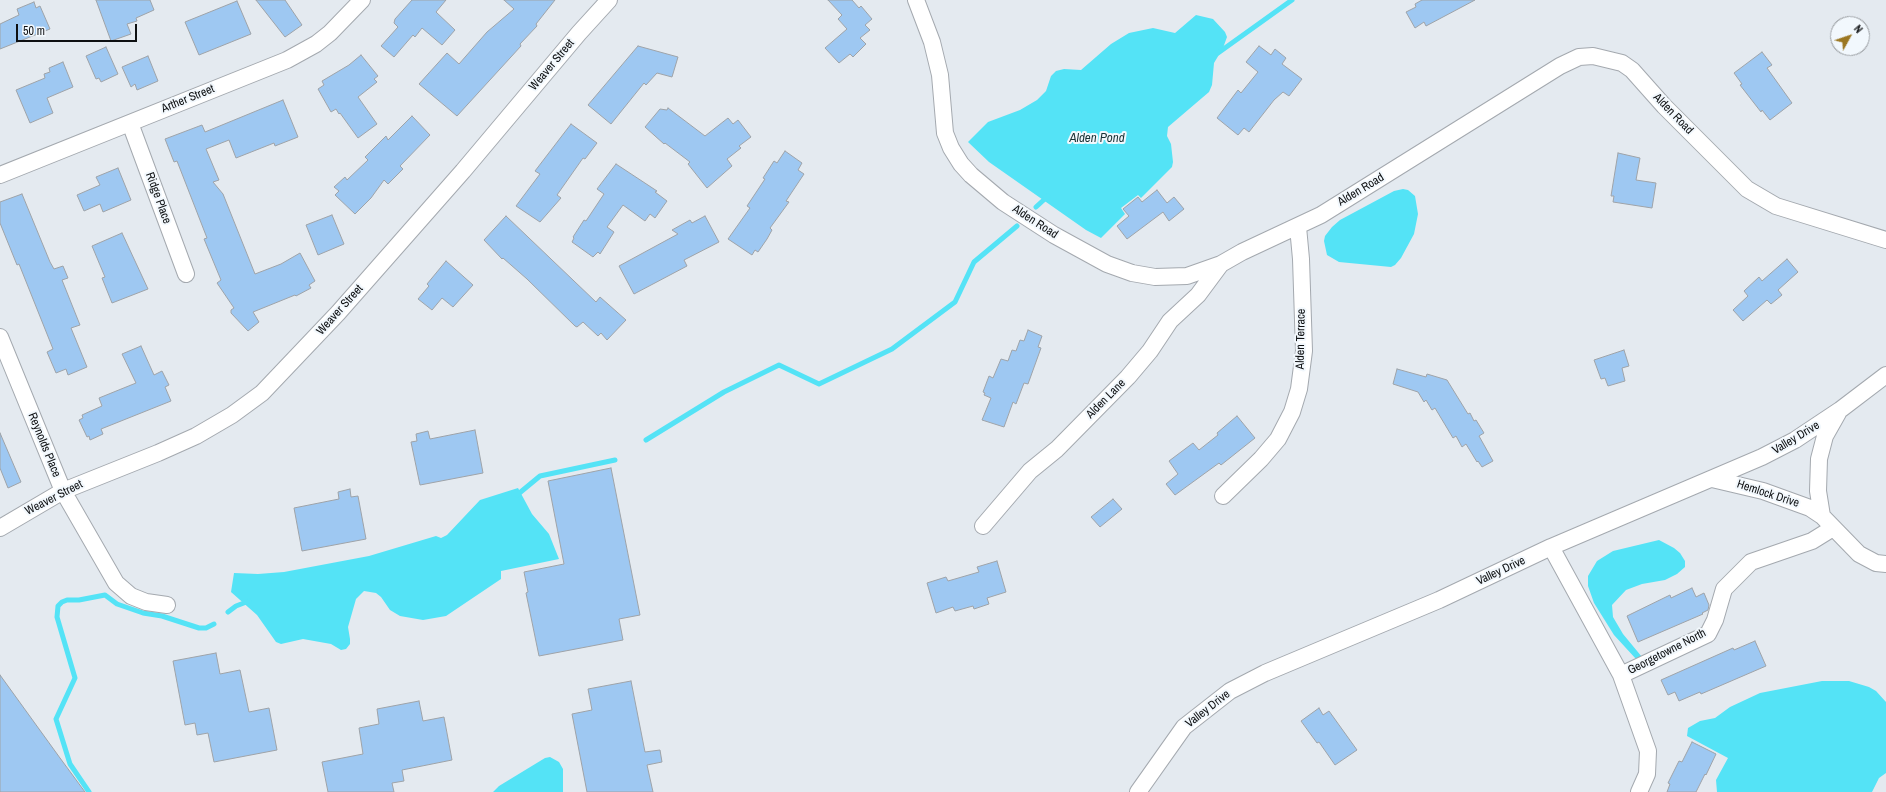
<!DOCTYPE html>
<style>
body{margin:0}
#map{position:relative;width:1886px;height:792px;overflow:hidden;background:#e4eaf0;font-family:"Archivo Narrow",sans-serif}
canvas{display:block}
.north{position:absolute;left:1830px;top:16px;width:40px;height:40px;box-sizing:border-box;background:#f2f8fd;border:1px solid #979b9f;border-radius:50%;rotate:50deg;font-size:11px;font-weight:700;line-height:16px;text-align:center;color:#0e1012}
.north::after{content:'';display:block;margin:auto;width:14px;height:18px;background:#9b7722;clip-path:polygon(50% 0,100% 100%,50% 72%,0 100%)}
.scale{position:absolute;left:16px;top:24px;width:121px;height:18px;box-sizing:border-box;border:2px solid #0e1012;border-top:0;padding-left:5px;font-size:12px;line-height:14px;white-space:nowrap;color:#0e1012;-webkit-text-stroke:3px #f2f8fd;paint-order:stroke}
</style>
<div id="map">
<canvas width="1886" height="792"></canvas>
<div class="north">N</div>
<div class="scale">50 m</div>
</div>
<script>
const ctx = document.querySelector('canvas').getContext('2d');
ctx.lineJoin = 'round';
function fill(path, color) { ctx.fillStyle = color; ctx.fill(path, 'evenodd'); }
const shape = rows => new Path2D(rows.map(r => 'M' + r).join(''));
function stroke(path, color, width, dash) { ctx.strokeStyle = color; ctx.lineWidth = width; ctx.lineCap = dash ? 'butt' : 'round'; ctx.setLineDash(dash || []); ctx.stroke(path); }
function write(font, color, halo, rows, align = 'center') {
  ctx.font = font + ' "Archivo Narrow",sans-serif'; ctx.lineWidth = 4; ctx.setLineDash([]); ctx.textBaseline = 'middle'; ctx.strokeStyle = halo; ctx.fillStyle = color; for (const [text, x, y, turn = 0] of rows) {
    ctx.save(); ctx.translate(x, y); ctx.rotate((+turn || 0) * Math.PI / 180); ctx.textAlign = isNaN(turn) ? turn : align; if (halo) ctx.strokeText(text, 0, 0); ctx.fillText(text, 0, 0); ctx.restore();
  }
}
const water = shape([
 [1196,15,1213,19,1225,32,1227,37,1223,48,1214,63,1212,85,1209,92,1168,127,1167,136,1171,144,1173,162,1172,167,1141,198,1138,195,1121,208,1125,214,1101,238,1086,230,989,162,968,142,988,122,1020,110,1037,100,1046,91,1051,76,1056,71,1064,69,1081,70,1111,44,1129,33,1153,28,1175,33],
 [1403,189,1408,190,1415,196,1418,214,1414,234,1401,258,1395,265,1391,267,1339,262,1327,255,1324,241,1325,236,1332,227,1340,220,1394,191],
 [518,488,532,514,549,534,559,559,501,571,501,579,446,616,423,620,400,616,390,610,381,597,376,593,364,591,356,599,348,627,350,639,350,644,346,649,341,650,331,644,303,639,281,644,276,642,257,615,231,592,234,573,258,574,284,572,369,556,436,536,441,538,447,535,480,500],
 [1659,540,1674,548,1680,553,1685,561,1685,567,1677,574,1665,580,1642,584,1626,590,1612,605,1613,617,1623,634,1642,657,1636,659,1614,635,1594,603,1588,586,1588,576,1597,561,1613,551],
 [1822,681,1849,681,1869,687,1876,691,1886,702,1886,773,1879,778,1872,792,1717,792,1716,780,1728,758,1687,736,1688,728,1700,721,1715,718,1730,707,1760,693],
 [550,757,559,762,563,769,563,792,493,792,499,786,545,758]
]);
const stream = shape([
 [1218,53,1292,0],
 [1036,207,1048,196],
 [646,440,724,392,779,365,819,384,892,349,955,302,974,262,1017,226],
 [517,495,540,476,615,460],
 [228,612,236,606,249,601],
 [89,792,70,764,56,719,75,678,57,617,58,606,62,602,67,600,79,600,105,595,117,604,143,613,162,616,199,628,206,628,214,624]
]);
const building = shape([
 [96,0,150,0,154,10,136,18,137,21,127,24,131,34,111,41,96,0],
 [256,0,285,0,302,25,285,37,256,0],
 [412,0,446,0,436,12,455,30,442,45,422,28,415,37,413,35,394,57,381,46,398,27,394,23,395,19,412,0],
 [504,0,555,0,536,24,537,26,520,44,521,46,457,116,419,84,447,53,459,64,487,32,514,9,504,0],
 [828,0,852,0,859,8,861,6,872,19,865,25,870,30,860,38,866,44,853,57,850,54,839,63,825,48,847,29,838,19,842,15,828,0],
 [1422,0,1475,0,1426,26,1424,22,1415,28,1406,12,1416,7,1415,4,1422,0],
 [237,1,251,34,199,55,185,22,237,1],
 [34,2,36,8,40,6,50,29,0,49,0,24,19,15,17,9,34,2],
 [638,46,678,57,672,77,657,73,646,85,644,83,611,124,588,105,638,46],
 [1259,46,1271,55,1275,49,1286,58,1282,64,1302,79,1289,96,1283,92,1274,100,1249,132,1244,128,1238,135,1217,118,1238,90,1241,93,1258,72,1246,62,1259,46],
 [106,47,118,74,101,82,99,78,96,79,86,56,106,47],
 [1762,52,1772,65,1767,68,1792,103,1770,120,1762,110,1761,112,1740,85,1742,84,1734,73,1762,52],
 [361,55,378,76,374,79,377,82,358,97,377,124,358,138,340,113,339,114,336,109,331,112,318,89,324,85,322,81,349,65,361,55],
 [148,56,158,81,137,90,135,84,131,87,122,67,148,56],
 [63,62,73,87,47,98,53,113,30,123,16,90,45,78,44,74,50,72,49,68,63,62],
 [283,100,298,137,275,146,274,143,236,158,229,140,206,149,219,180,213,182,223,194,255,274,281,264,300,253,315,281,309,285,311,288,296,296,295,295,253,312,259,322,248,331,231,313,231,310,234,308,217,283,221,280,204,239,207,238,177,161,174,162,165,139,202,125,205,132,283,100],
 [668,108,705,136,728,118,733,124,738,120,751,137,739,146,741,148,727,159,732,166,707,188,688,164,690,162,665,143,664,144,645,127,660,109,667,110,668,108],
 [412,116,430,135,400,166,403,169,388,184,384,180,371,198,355,214,335,195,339,191,334,187,345,177,347,180,368,160,365,157,386,136,388,140,412,116],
 [571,124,597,143,585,159,583,158,557,195,561,198,540,222,516,206,540,174,535,171,571,124],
 [785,151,802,163,798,170,804,174,786,201,789,202,770,228,772,230,767,239,758,252,755,250,752,255,728,239,750,208,747,206,765,179,763,178,774,161,777,163,785,151],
 [1618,153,1640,158,1636,180,1656,183,1652,208,1613,202,1614,196,1611,196,1618,153],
 [616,164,657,191,655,192,667,201,655,218,650,214,645,221,623,205,607,227,614,232,600,254,598,252,593,257,572,242,574,238,573,237,584,220,586,221,604,194,597,189,616,164],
 [118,168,131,200,103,212,100,204,84,211,77,195,100,185,96,177,118,168],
 [1157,190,1167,203,1174,197,1184,209,1169,221,1163,212,1127,239,1117,226,1129,216,1123,209,1138,197,1142,202,1157,190],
 [22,194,50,262,54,269,63,266,68,278,62,280,80,325,71,328,87,367,68,375,66,369,56,373,47,352,53,349,19,264,17,265,0,223,0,202,22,194],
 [332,215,344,244,318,255,306,225,332,215],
 [506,216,596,302,600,297,626,320,607,340,601,333,598,336,583,322,577,327,575,326,527,279,503,258,502,259,484,240,506,216],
 [705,216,719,242,684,260,687,266,634,294,619,266,678,234,672,230,690,220,692,223,705,216],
 [122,233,148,289,112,303,102,278,105,277,92,246,122,233],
 [1787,259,1798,272,1778,290,1782,295,1771,304,1767,300,1743,321,1733,310,1748,296,1744,291,1759,277,1762,281,1787,259],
 [446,261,473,285,453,307,442,298,432,310,418,299,429,286,427,284,446,261],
 [1028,330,1042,336,1038,347,1041,348,1028,384,1024,383,1016,404,1013,402,1004,427,982,420,991,398,984,395,985,393,983,392,989,376,993,378,1001,359,1008,361,1012,350,1016,351,1020,340,1024,341,1028,330],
 [141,346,154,375,162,371,169,385,165,387,171,401,101,429,103,434,90,440,89,436,87,437,79,420,83,418,82,415,102,406,99,398,136,383,122,354,141,346],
 [1624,350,1629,366,1622,368,1625,381,1608,386,1605,378,1601,379,1594,360,1624,350],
 [1397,369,1426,377,1427,374,1447,380,1468,414,1470,413,1474,421,1476,420,1484,433,1479,436,1493,461,1482,467,1478,461,1477,462,1466,444,1462,447,1456,436,1453,438,1435,408,1432,410,1426,400,1424,402,1418,392,1393,384,1397,369],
 [1237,416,1255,438,1221,465,1219,463,1175,495,1166,484,1178,474,1169,461,1193,443,1199,450,1218,435,1217,433,1237,416],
 [475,430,483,473,420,485,411,442,417,441,416,434,428,431,430,439,475,430],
 [0,433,21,482,8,488,0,468,0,433],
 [611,468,640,615,619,619,623,640,539,656,526,593,528,592,524,572,564,564,548,481,611,468],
 [350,489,351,497,358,496,366,539,302,551,294,508,339,499,338,492,350,489],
 [1113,499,1122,509,1100,527,1091,517,1113,499],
 [997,561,1006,592,987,598,989,604,974,609,973,606,955,611,953,607,936,613,927,583,946,577,948,581,979,572,977,567,997,561],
 [1692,588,1696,597,1704,593,1709,605,1708,610,1702,613,1703,614,1638,642,1627,616,1670,595,1671,598,1692,588],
 [1755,641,1766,666,1701,694,1700,692,1679,701,1675,692,1668,695,1661,680,1733,648,1734,650,1755,641],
 [216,653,220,674,240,670,249,712,269,708,277,750,214,762,208,733,197,735,195,723,185,725,173,661,216,653],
 [0,675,60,758,85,792,0,792,0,675],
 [631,681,645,752,660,750,662,762,647,765,653,792,587,792,572,714,592,710,588,689,631,681],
 [419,701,423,721,444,717,452,760,402,770,404,781,392,783,394,792,328,792,322,762,363,754,359,728,379,724,377,709,419,701],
 [1319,708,1323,715,1329,711,1357,750,1335,765,1319,742,1317,743,1301,721,1319,708],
 [1692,742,1716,754,1706,775,1705,774,1696,792,1667,792,1670,784,1668,783,1679,761,1682,762,1692,742]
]);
const minor = shape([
 [916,0,932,42,940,75,945,133,951,148,961,164,971,175,1003,202,1054,235,1107,264,1132,273,1155,277,1187,276,1221,264,1242,252,1321,215,1560,66,1579,57,1593,56,1622,63,1632,70,1664,106,1747,189,1776,206,1886,240],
 [130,123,186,274],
 [0,175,287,60,316,44,330,33,362,0],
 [0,337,63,491,116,583,131,596,146,602,167,605],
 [1712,479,1763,491,1810,508,1822,516,1859,554,1876,563,1886,564],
 [1223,496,1261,459,1278,439,1292,412,1299,389,1304,351,1301,259,1298,227],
 [1822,516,1818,491,1819,459,1825,436,1838,413],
 [983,526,1030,471,1057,449,1128,377,1150,351,1170,321,1198,295,1221,264],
 [0,528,63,491,158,453,196,436,232,415,262,393,338,313,463,171,579,33,609,0],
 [1551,547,1621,675,1648,751,1647,774,1639,792],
 [1621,675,1708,634,1715,620,1724,589,1751,562,1812,541,1833,528],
 [1138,792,1184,727,1230,691,1265,673,1439,600,1551,547,1762,457,1795,440,1840,410,1886,375]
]);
const streetNames = [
 ["Weaver Street",552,65,-50],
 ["Arther Street",188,99,-22],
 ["Alden Road",1673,114,46],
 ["Alden Road",1361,190,-31],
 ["Ridge Place",158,198,70],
 ["Alden Road",1035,222,33],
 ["Weaver Street",340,310,-48],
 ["Alden Terrace",1301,339,-89],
 ["Alden Lane",1106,399,-45],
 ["Valley Drive",1796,438,-31],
 ["Reynolds Place",44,445,68],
 ["Hemlock Drive",1768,494,18],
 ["Weaver Street",54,498,-27],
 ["Valley Drive",1501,571,-25],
 ["Georgetowne North",1667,652,-27],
 ["Valley Drive",1208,709,-38]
];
const waterNames = [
 ["Alden Pond",1097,139]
];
fill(water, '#54e3f6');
stroke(stream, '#54e3f6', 5);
fill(building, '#9ec8f2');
stroke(building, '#9ea3a8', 1);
stroke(minor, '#a4a9af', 18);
stroke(minor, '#fff', 16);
write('12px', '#0e1012', '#f2f8fd', streetNames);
write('italic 13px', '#1b3336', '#f2f8fd', waterNames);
</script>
